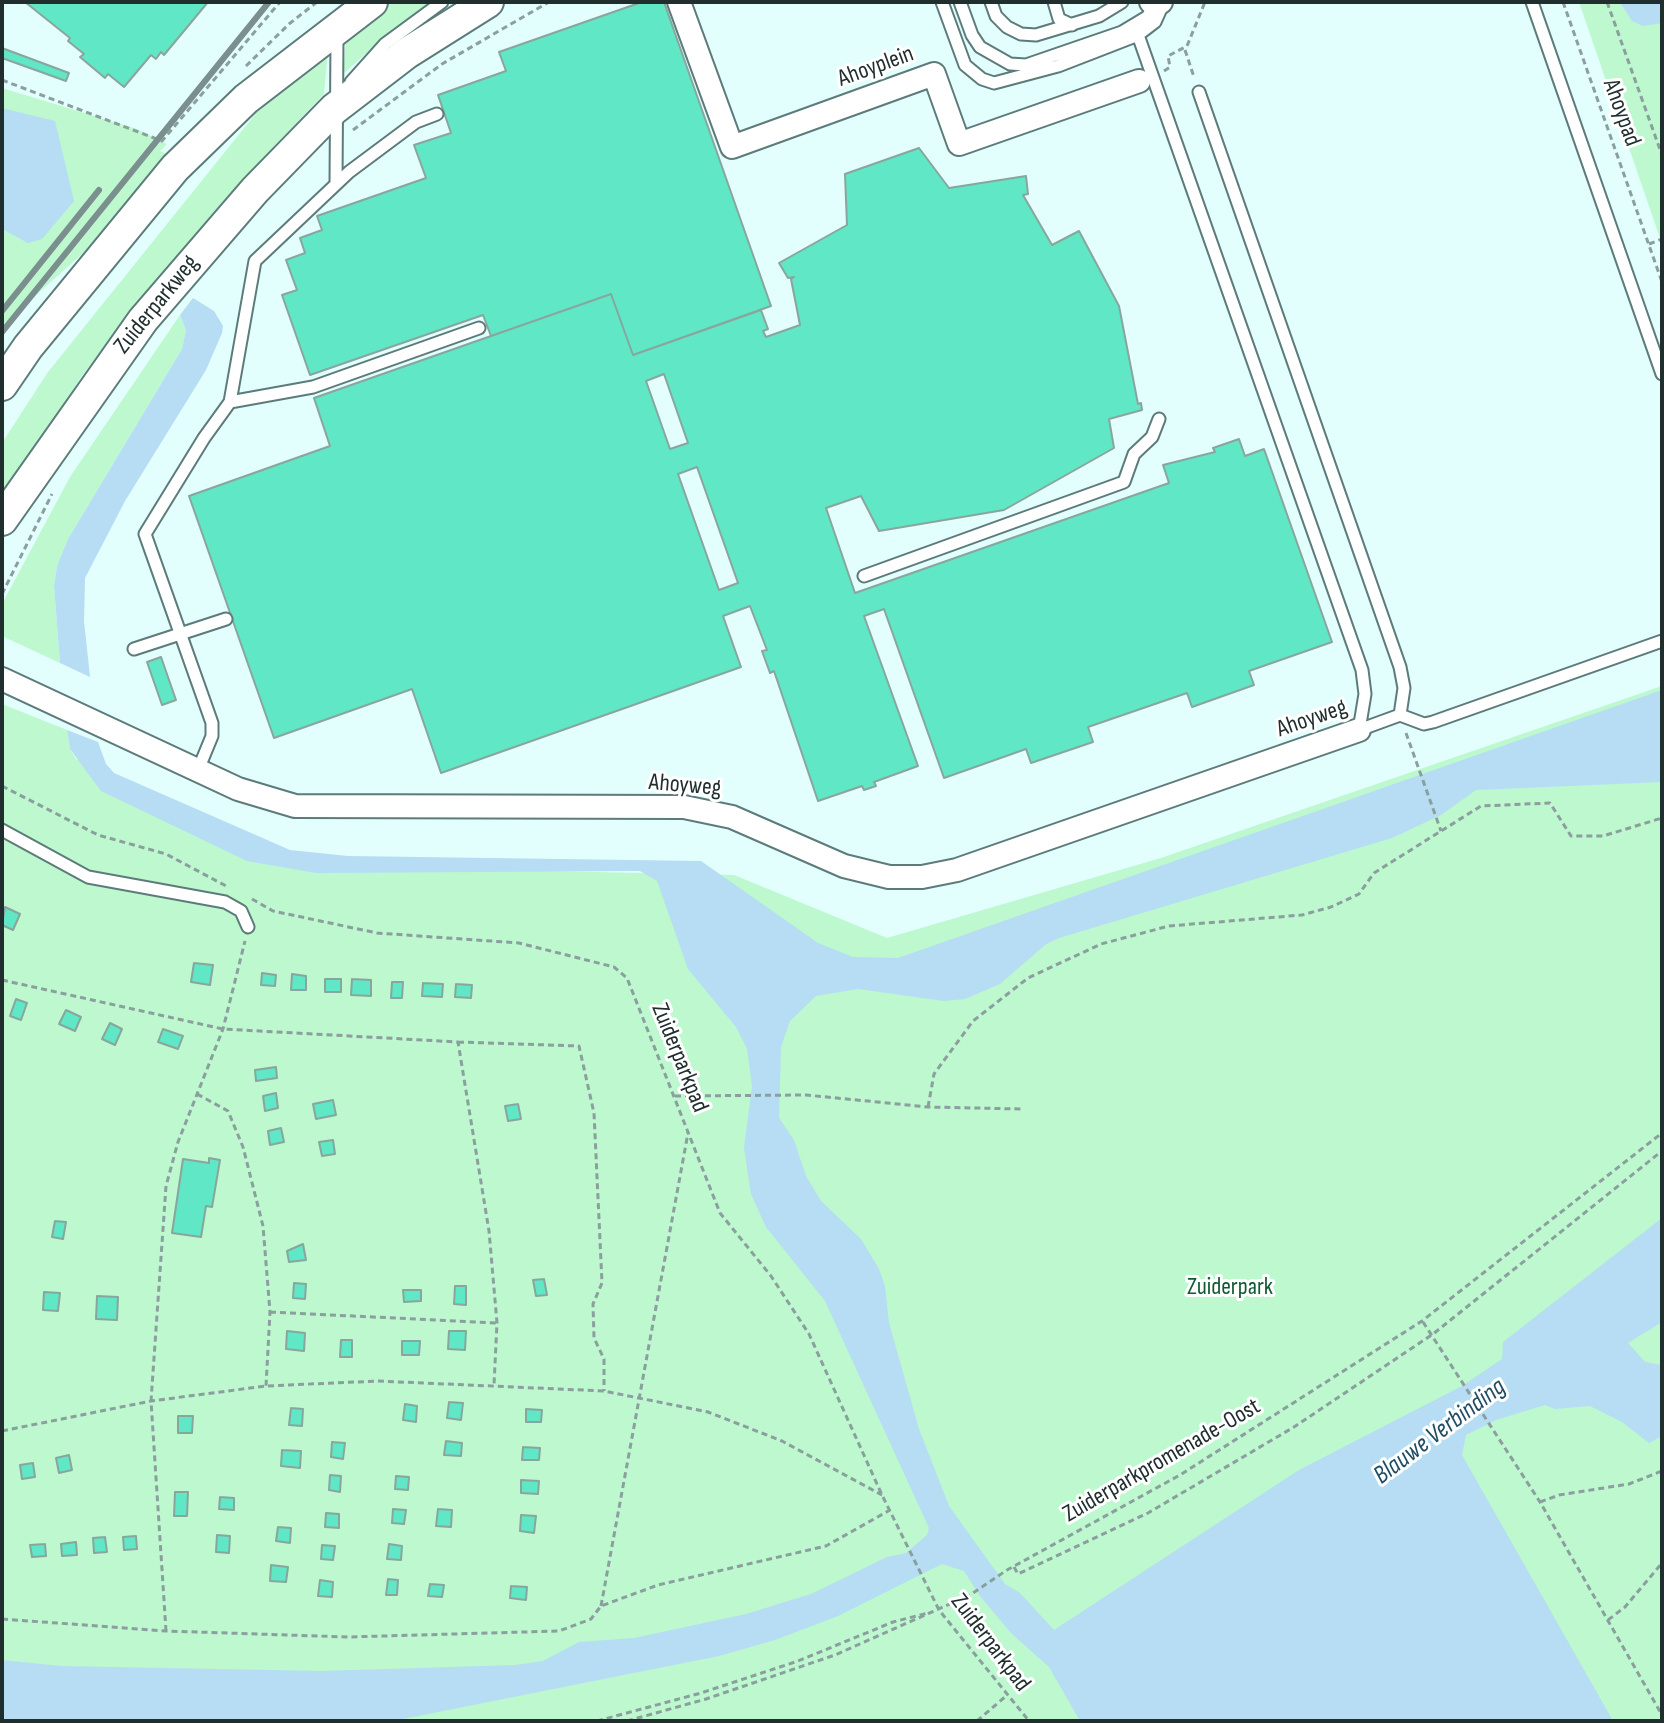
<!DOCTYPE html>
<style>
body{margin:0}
#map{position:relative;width:1664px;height:1723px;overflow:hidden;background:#e2fefd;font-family:"Sofia Sans Condensed",sans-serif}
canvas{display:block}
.frame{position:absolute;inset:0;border:4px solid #212e2e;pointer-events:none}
</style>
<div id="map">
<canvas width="1664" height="1723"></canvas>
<div class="frame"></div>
</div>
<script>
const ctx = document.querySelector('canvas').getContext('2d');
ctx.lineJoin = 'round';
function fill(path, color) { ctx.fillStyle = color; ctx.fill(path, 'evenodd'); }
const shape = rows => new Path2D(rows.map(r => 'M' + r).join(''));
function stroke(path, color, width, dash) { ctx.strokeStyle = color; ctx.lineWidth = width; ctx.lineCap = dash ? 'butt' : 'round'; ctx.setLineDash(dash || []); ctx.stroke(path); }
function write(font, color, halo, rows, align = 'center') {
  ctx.font = font + ' "Sofia Sans Condensed",sans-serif'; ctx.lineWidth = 6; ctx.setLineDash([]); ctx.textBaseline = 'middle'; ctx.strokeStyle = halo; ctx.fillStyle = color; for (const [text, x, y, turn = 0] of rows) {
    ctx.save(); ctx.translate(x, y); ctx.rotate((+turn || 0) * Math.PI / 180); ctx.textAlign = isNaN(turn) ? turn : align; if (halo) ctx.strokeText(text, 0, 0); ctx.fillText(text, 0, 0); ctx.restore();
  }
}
const green = shape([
 [393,2,434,2,387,35,343,74,346,39,353,30],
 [1579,2,1662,2,1662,244],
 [328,50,324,94,258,163,155,284,81,377,2,501,2,443,48,372,257,112],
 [2,88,137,129,167,144,160,151,185,162,25,305,2,337],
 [180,315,186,330,182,349,68,539,57,566,54,586,60,663,2,636,2,604,70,477],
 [1662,686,1662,1721,2,1721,2,704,67,730,70,749,76,759,272,850,505,870,734,875,887,938,1161,858]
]);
const water = shape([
 [1620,2,1662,2,1662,23,1643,26,1632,21],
 [2,108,55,121,74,201,42,239,28,243,2,229],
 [193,298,214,311,223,326,222,333,206,370,125,501,85,578,84,621,90,677,60,663,54,586,57,566,68,539,182,349,186,330,180,315],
 [1662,690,1662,782,1476,790,1441,815,1392,838,1059,938,1045,945,1000,984,965,999,944,1001,858,989,816,996,790,1021,781,1047,779,1118,794,1140,806,1176,821,1201,861,1239,879,1269,885,1286,889,1323,919,1429,949,1506,1005,1584,1020,1593,1054,1630,1299,1470,1462,1386,1502,1359,1503,1342,1662,1218,1662,1322,1628,1343,1645,1362,1662,1365,1662,1436,1649,1443,1622,1422,1590,1406,1555,1409,1545,1405,1496,1420,1466,1435,1462,1455,1613,1721,1080,1721,1049,1667,1011,1633,980,1596,964,1571,942,1564,838,1616,775,1640,719,1656,393,1721,2,1721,2,1660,61,1666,322,1671,515,1665,543,1661,579,1642,634,1638,746,1614,811,1594,887,1557,906,1553,927,1535,929,1528,825,1301,766,1227,751,1194,744,1148,752,1086,747,1049,736,1027,688,969,657,881,640,871,316,873,247,861,101,791,70,749,67,730,98,742,106,764,114,773,290,850,348,856,701,861,818,943,853,957,898,958]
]);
const building = shape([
 [25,2,208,2,164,55,161,52,156,59,151,55,124,87,108,74,105,78,80,57,84,54,68,41,70,38,25,2],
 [642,2,664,2,771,306,633,355,611,294,491,336,483,315,310,375,282,295,297,290,286,260,305,253,300,238,322,230,317,216,426,178,414,145,451,133,438,95,506,71,499,52,642,2],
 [2,48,69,73,66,81,2,58,2,48],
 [919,148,949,188,1026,176,1028,194,1023,195,1052,245,1079,231,1119,306,1138,404,1141,403,1142,410,1109,419,1114,448,1004,510,879,531,861,496,826,508,855,593,1169,483,1163,465,1215,452,1213,448,1239,439,1245,456,1264,449,1332,642,1249,671,1254,685,1192,707,1187,693,1088,727,1093,742,1031,763,1026,749,944,778,884,609,864,616,918,766,874,782,876,786,864,790,862,786,818,801,774,671,770,673,762,651,767,650,750,606,723,616,741,667,441,773,412,689,274,738,189,496,330,446,314,398,611,294,633,355,761,310,768,329,763,331,766,337,800,325,791,279,794,277,788,278,779,263,847,225,845,174,919,148],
 [664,374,688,443,670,449,646,381,664,374],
 [697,467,738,583,719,590,678,474,697,467],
 [161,657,176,700,162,705,147,662,161,657],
 [5,907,20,914,13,930,2,925,5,907],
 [194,963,213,965,210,985,191,982,194,963],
 [262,973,276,975,275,986,261,985,262,973],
 [292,974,306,976,306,990,291,990,292,974],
 [325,979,341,979,341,992,325,992,325,979],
 [352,979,371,980,371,996,351,995,352,979],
 [392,982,403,982,402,998,391,998,392,982],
 [423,983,443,984,442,997,422,996,423,983],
 [456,984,472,985,471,998,455,997,456,984],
 [16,999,27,1003,21,1020,10,1016,16,999],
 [66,1010,81,1017,75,1031,59,1024,66,1010],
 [110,1023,122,1029,115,1045,102,1039,110,1023],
 [163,1029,183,1036,178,1049,158,1042,163,1029],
 [276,1067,277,1078,256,1081,255,1070,276,1067],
 [276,1093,278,1108,265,1111,263,1096,276,1093],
 [333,1100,336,1115,316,1119,313,1104,333,1100],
 [518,1104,521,1119,508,1121,505,1106,518,1104],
 [281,1128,284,1142,270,1145,268,1131,281,1128],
 [333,1140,335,1154,322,1156,319,1142,333,1140],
 [209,1158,220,1160,212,1207,206,1206,201,1237,172,1233,183,1159,209,1163,209,1158],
 [55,1221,66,1222,63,1239,52,1237,55,1221],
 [303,1244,306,1260,289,1262,287,1251,303,1244],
 [544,1279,547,1295,536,1296,533,1280,544,1279],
 [294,1283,306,1284,305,1299,293,1298,294,1283],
 [455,1286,466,1286,466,1305,454,1304,455,1286],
 [403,1290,421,1290,421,1301,404,1302,403,1290],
 [44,1292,60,1293,58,1311,43,1310,44,1292],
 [97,1296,118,1297,117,1320,96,1319,97,1296],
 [287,1331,305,1333,304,1351,286,1349,287,1331],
 [449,1331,466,1331,465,1350,448,1349,449,1331],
 [341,1340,352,1340,352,1357,340,1357,341,1340],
 [402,1341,420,1341,419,1355,402,1355,402,1341],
 [449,1402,463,1403,461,1420,447,1418,449,1402],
 [405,1404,417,1406,416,1422,403,1420,405,1404],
 [291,1408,303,1409,302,1426,289,1425,291,1408],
 [526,1409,542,1410,541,1422,526,1422,526,1409],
 [178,1416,193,1416,192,1433,178,1433,178,1416],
 [446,1441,462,1443,461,1456,444,1455,446,1441],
 [332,1442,345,1443,343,1459,331,1457,332,1442],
 [523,1447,540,1448,539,1460,522,1460,523,1447],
 [282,1450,301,1451,300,1468,281,1466,282,1450],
 [69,1455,72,1470,59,1473,56,1458,69,1455],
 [33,1463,35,1477,22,1479,20,1465,33,1463],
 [330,1475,341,1476,340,1492,329,1490,330,1475],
 [396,1476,409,1477,408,1490,395,1489,396,1476],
 [521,1480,539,1481,538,1494,521,1493,521,1480],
 [175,1492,188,1492,187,1516,174,1516,175,1492],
 [220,1497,234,1498,234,1510,219,1509,220,1497],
 [393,1509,406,1510,404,1524,392,1523,393,1509],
 [438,1509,452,1510,451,1527,436,1526,438,1509],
 [326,1513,339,1514,339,1528,325,1527,326,1513],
 [521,1515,536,1516,534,1533,520,1531,521,1515],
 [278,1527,291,1528,290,1543,276,1541,278,1527],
 [217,1535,230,1536,229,1553,216,1552,217,1535],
 [136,1536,137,1549,124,1550,123,1537,136,1536],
 [105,1537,107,1552,94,1553,93,1538,105,1537],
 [76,1542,77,1555,62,1556,61,1544,76,1542],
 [45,1544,46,1556,32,1557,30,1545,45,1544],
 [389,1544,402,1546,401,1560,387,1559,389,1544],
 [322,1545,335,1546,333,1560,321,1559,322,1545],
 [271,1565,288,1567,286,1582,270,1581,271,1565],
 [388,1579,398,1580,397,1595,386,1595,388,1579],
 [320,1580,333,1582,332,1597,318,1596,320,1580],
 [430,1584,444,1585,442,1597,428,1596,430,1584],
 [511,1586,527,1587,526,1600,510,1598,511,1586]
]);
const path = shape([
 [1563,2,1662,282],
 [1607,2,1662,155],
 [1185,50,1194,77],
 [246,66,289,24,317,2],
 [1164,71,1170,67,1168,56,1187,46,1205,2],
 [2,80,162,141,280,2],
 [353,130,442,64,549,2],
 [1649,244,1662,239],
 [2,594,52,494],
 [1406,733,1441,831],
 [2,786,98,835,166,854,228,887],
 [252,899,273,911,377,933,519,943,614,967,627,978,720,1213,771,1276,809,1334,882,1495,939,1610,1029,1721],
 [2,980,223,1029,458,1042,489,1231,497,1323,494,1385],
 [458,1042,579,1046,594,1113,602,1283,593,1304,594,1338,604,1359,604,1391],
 [197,1094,228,1111,243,1147,263,1226,270,1312,266,1386],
 [675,1096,806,1095,928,1107,1022,1109],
 [928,1107,934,1074,973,1021,1028,978,1101,944,1169,926,1302,915,1331,907,1359,894,1374,873,1481,806,1550,803,1571,836,1603,836,1662,818],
 [270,1312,497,1323],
 [1423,1322,1540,1502,1662,1715],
 [2,1431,151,1401,266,1386,378,1381,604,1391,708,1412,782,1441,882,1495],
 [1540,1502,1559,1495,1629,1484,1662,1471],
 [1014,1567,1018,1574,1148,1513,1294,1427,1433,1334,1662,1151],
 [601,1606,688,1133],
 [2,1619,166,1631,348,1637,559,1631,591,1619,601,1606,658,1585,826,1546,890,1510],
 [1608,1620,1625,1607,1662,1563],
 [166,1631,151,1401,166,1186,178,1142,223,1029,245,941],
 [597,1721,701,1693,798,1661,893,1622,928,1613],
 [627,1721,706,1699,835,1655,970,1595,1007,1570,1180,1475,1422,1321,1662,1133],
 [977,1721,1006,1696]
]);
const lane = shape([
 [942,2,965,65,982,79,994,83,1058,66,1138,35,1155,22,1164,2],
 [960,2,972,35,980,47,1010,64,1026,65,1122,32,1147,17,1157,2],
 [991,2,996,16,1007,27,1021,34,1036,35,1099,16,1122,2],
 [1054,2,1059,19,1072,25],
 [1532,2,1662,374],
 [1138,35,1362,670,1365,694,1359,730],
 [351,82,385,44,442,2],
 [1199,92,1400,667,1404,688,1400,715],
 [336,184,337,37],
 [230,402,313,387,479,328],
 [864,576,1124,482,1134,454,1152,437,1159,419],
 [134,649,226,619],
 [1400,715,1424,724,1433,722,1662,641],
 [1359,730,1400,715],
 [198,770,212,736,212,723,145,534,204,438,230,402,255,261,349,172,416,122,437,114],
 [2,830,88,877,225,902,241,911,248,927]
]);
const street = shape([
 [679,2,732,147,934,74,959,144,1139,81],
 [1151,2,1161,2],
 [2,679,238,789,295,806,684,807,732,817,844,866,889,877,922,877,957,870,1359,730]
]);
const secondary = shape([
 [2,385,28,347,175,168,246,99,372,2],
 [2,520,143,320,255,190,334,109,407,53,488,2]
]);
const rail = shape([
 [2,311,99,190],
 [2,332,269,2]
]);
const streetNames = [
 ["Ahoyplein",876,67,-20],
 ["Ahoypad",1621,113,70],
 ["Zuiderparkweg",157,305,-51],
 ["Ahoyweg",1312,719,-19],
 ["Ahoyweg",685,786,5],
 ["Zuiderparkpad",679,1058,68],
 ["Zuiderparkpromenade-Oost",1162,1461,-30],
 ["Zuiderparkpad",990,1643,53]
];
const parkNames = [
 ["Zuiderpark",1230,1288]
];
const waterNames = [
 ["Blauwe Verbinding",1440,1432,-37]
];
fill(green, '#bdf8cf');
fill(water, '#b6ddf3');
fill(building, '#60e7c6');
stroke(building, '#88a69d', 2);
stroke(lane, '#5c7b7a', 15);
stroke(street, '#5c7b7a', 26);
stroke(secondary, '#5c7b7a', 34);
stroke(path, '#8a9f9e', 3, [6, 4]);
stroke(lane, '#fff', 11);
stroke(street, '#fff', 22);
stroke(secondary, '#fff', 30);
stroke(rail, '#7b8f8e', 6);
write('24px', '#212e2e', '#fff', streetNames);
write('24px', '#0f5932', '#fff', parkNames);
write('italic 26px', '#1f4d64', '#fff', waterNames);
</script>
